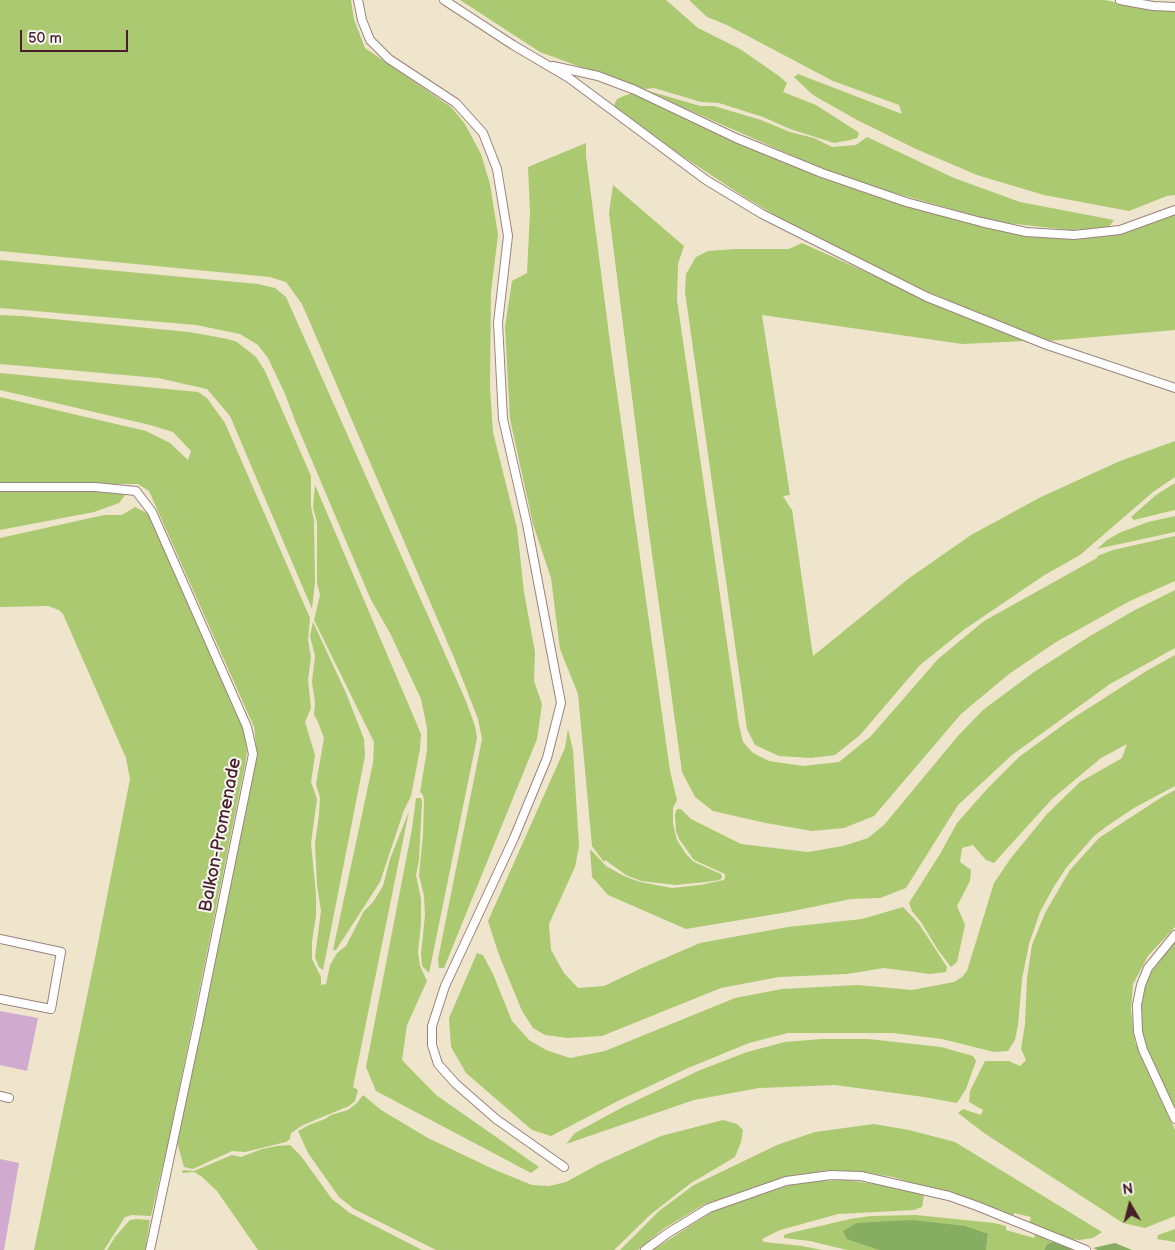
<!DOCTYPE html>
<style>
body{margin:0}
#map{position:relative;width:1175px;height:1250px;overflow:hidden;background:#efe5cc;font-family:"Balsamiq Sans",sans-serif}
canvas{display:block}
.north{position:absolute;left:1105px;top:1180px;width:50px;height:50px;-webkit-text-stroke:4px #f6f6f2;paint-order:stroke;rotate:352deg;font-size:14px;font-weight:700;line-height:20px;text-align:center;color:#4a1f2b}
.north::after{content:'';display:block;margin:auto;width:18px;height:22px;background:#4a1f2b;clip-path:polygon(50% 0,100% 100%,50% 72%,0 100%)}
.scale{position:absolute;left:20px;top:30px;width:108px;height:22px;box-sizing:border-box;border:2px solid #4a1f2b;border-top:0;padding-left:6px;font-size:15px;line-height:18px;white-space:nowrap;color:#4a1f2b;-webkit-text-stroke:4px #f6f6f2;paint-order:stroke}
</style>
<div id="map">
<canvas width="1175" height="1250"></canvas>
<div class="north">N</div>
<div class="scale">50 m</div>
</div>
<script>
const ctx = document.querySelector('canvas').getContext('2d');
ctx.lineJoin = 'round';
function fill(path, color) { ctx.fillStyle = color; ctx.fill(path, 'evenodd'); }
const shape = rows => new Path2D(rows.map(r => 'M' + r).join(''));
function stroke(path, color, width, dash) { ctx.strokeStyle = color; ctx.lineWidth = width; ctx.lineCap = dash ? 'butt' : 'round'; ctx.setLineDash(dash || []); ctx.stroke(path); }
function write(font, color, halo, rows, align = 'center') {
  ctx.font = font + ' "Balsamiq Sans",sans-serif'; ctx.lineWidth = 4; ctx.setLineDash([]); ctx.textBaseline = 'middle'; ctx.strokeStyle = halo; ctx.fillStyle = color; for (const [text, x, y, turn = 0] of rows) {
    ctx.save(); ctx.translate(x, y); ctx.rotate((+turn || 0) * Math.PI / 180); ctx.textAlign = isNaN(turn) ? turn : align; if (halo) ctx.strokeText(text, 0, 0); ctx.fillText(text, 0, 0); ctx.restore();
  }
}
const green = shape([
 [0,0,351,0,354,19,365,48,451,107,465,124,481,154,490,184,498,235,491,292,490,387,493,432,517,528,524,592,535,652,534,681,542,704,537,739,444,968,439,968,438,959,482,739,478,719,455,660,302,304,286,282,270,277,0,251],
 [460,0,666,0,698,28,740,49,779,76,787,83,783,92,816,105,858,132,859,134,857,138,850,140,834,143,790,129,763,117,719,103,701,102,654,88,645,89,597,73,540,52],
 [689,0,1104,0,1158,10,1175,11,1175,195,1167,196,1129,211,1044,195,977,175,916,149,857,120,813,95,794,77,798,74,902,114,899,105,833,81,727,25,707,17],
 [649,91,700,106,714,106,761,120,790,132,814,138,832,147,856,145,867,137,954,178,1020,202,1114,220,1108,228,1070,230,997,222,856,182,816,166,682,107],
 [635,93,735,141,821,178,907,206,980,226,1031,235,1074,238,1122,233,1175,213,1175,330,1048,341,928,292,807,234,743,196,679,154,615,108,614,105,617,99,626,95],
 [586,143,586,156,611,350,670,771,677,800,673,808,673,824,677,840,686,854,694,862,721,874,722,877,720,880,705,882,676,885,641,881,626,875,605,860,604,862,592,846,578,694,560,649,551,578,533,524,510,419,505,327,512,281,527,273,530,212,528,167],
 [613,185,684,246,678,264,677,300,739,725,743,742,753,753,769,761,803,766,839,762,871,736,938,659,984,621,1097,558,1097,556,1113,550,1175,536,1175,581,1130,601,1056,642,1009,674,961,714,874,816,844,828,812,831,766,823,713,811,695,797,682,772,648,525,609,213],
 [802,243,926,299,1026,341,962,344,762,315,790,495,783,496,791,509,792,509,813,656,908,579,971,535,1041,497,1120,461,1175,441,1175,477,1153,492,1080,555,1043,576,965,629,920,665,860,735,835,755,811,758,779,756,755,745,747,729,685,292,686,274,696,257,708,251,736,249,789,249],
 [0,260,258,284,275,288,286,297,466,701,475,726,477,738,429,973,422,966,421,955,425,915,424,896,419,875,423,835,424,801,423,795,420,792,427,750,427,728,421,699,390,633,371,600,296,423,285,394,268,358,258,345,240,334,196,325,0,308],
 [0,315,22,316,189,332,228,339,237,342,256,357,265,371,311,476,311,507,314,520,315,582,312,609,230,416,207,389,158,378,0,364],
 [0,373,198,392,207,398,225,423,310,618,308,640,311,657,308,680,311,708,305,722,315,755,311,782,317,799,311,843,316,895,316,916,312,941,312,959,321,977,321,985,326,984,330,965,337,953,346,946,364,911,373,902,383,886,390,859,409,811,353,1087,358,1090,355,1101,349,1106,303,1125,291,1133,290,1139,286,1142,245,1152,232,1151,193,1169,184,1167,177,1142,254,772,257,755,254,727,149,491,138,484,0,484,0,397,146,431,170,443,188,460,191,451,173,432,150,425,0,390],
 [1175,483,1175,510,1134,520,1131,517,1156,495],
 [315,485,421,734,420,749,411,796,404,810,380,882,336,950,333,950,373,763,374,742,314,620,320,595,317,583,317,523,313,507],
 [114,491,125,495,119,503,94,512,0,530,0,492],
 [135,507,149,514,239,716,244,732,247,752,245,765,169,1139,151,1216,132,1215,125,1217,104,1250,34,1250,95,958,130,779,126,758,63,614,59,610,48,606,0,607,0,538,104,515,122,515],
 [1175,516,1175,532,1097,549,1107,540,1119,533,1148,522],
 [1175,590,1175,648,1110,684,1012,755,958,805,906,888,880,898,851,899,788,912,686,929,608,895,592,877,590,849,606,866,624,876,640,882,672,888,700,885,724,880,725,878,725,874,694,860,679,839,676,831,675,814,677,809,681,809,691,819,741,844,808,852,843,846,868,838,884,825,957,737,983,710,1034,672,1090,636,1135,610],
 [313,622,346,693,364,739,365,756,323,970,319,967,315,957,321,911,317,885,315,844,319,814,320,798,316,784,324,738,318,722,314,715,315,702,312,682,315,656,310,636],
 [1175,655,1175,786,1134,808,1107,826,1094,836,1066,868,1053,888,1040,912,1029,944,1022,979,1018,1025,1015,1040,1008,1051,994,1052,942,1039,893,1033,788,1033,749,1043,688,1068,618,1101,551,1136,532,1130,466,1073,451,1047,449,1018,477,953,483,955,493,974,512,1021,529,1040,546,1050,570,1058,605,1051,735,998,782,989,858,985,912,990,954,982,962,977,967,971,994,883,1011,858,1047,814,1080,782,1122,758,1127,744,1101,758,1052,799,994,863,986,860,973,845,962,848,960,862,971,870,970,881,957,906,965,925,957,962,951,967,938,950,921,922,912,911,909,903,940,854,957,823,988,788,1019,757,1067,722,1148,670],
 [568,729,573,750,579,846,575,867,549,924,551,950,564,973,578,988,604,986,642,968,700,943,788,927,862,919,903,907,919,924,947,967,946,972,930,974,884,968,847,974,779,977,721,988,602,1036,568,1038,545,1035,533,1028,522,1011,499,955,488,921,565,748],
 [1175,790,1175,927,1148,956,1133,984,1131,1009,1135,1042,1175,1130,1175,1216,1145,1228,1123,1223,984,1133,958,1113,963,1109,981,1115,983,1110,969,1102,970,1091,985,1061,1009,1061,1020,1066,1026,1060,1021,1049,1025,1024,1027,978,1032,945,1045,913,1070,870,1099,838,1162,797],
 [416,798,421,798,422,801,419,860,416,875,421,899,421,923,418,952,420,966,427,981,407,1025,402,1060,436,1095,539,1167,531,1173,376,1091,366,1067,412,829],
 [1175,941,1175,1111,1146,1047,1140,1022,1141,999,1149,975],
 [822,1039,868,1039,941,1047,973,1056,976,1061,966,1089,957,1103,924,1097,835,1085,759,1088,694,1100,566,1144,575,1133,623,1107,698,1071,747,1052,785,1042],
 [363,1095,381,1110,428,1138,493,1169,532,1185,549,1186,566,1182,599,1164,661,1136,723,1120,737,1124,743,1130,741,1142,735,1157,691,1183,651,1214,614,1250,436,1250,354,1209,339,1197,308,1153,298,1131,309,1125,325,1119,331,1115,348,1110,357,1103],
 [874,1124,909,1130,955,1142,1102,1232,1093,1238,1079,1240,1066,1238,1029,1224,1031,1217,1014,1213,1013,1217,965,1198,893,1177,864,1172,830,1170,784,1177,703,1205,663,1229,638,1250,620,1250,659,1211,694,1185,777,1145,815,1132],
 [290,1145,301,1156,332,1199,350,1213,422,1250,258,1250,217,1191,201,1176,194,1172,182,1173,183,1170,194,1171,232,1155,241,1157,262,1149,277,1146],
 [847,1180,888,1186,924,1195,922,1207,914,1210,838,1214,780,1230,762,1239,764,1242,802,1246,822,1250,653,1250,710,1213,752,1197,791,1185,818,1181],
 [916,1215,994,1223,1006,1226,1006,1230,1034,1238,1035,1234,1053,1242,1047,1244,1044,1250,986,1250,988,1235,873,1247,879,1250,847,1250,810,1241,784,1238,784,1235,790,1233,850,1219,871,1216],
 [137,1219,150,1220,145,1250,107,1250,115,1237,130,1220],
 [1175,1229,1175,1242,1157,1239,1158,1235]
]);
const forest = shape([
 [912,1220,965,1226,988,1234,986,1250,879,1250,847,1239,843,1231,857,1223],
 [1053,1242,1075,1250,1044,1250,1047,1244],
 [1115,1243,1132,1250,1098,1250,1093,1248]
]);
const building = shape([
 [0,1011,38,1018,27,1071,0,1065],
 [0,1159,19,1163,4,1250,0,1250]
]);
const service = shape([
 [358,0,362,20,370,40,389,59,456,103,483,133,497,169,508,236,498,323,503,419,527,524,561,703,547,758,514,838,445,986,432,1026,432,1045,438,1064,456,1084,496,1119,564,1167],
 [444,0,513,45,569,78,706,180,762,214,927,297,1047,345,1175,388],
 [1120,0,1153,6,1175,7],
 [553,66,598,76,635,90,736,138,822,173,906,202,981,222,1026,232,1074,235,1120,230,1175,210],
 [0,487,95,487,136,491,152,512,247,727,253,754,198,1024,150,1250],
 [1175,935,1148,968,1141,985,1137,1005,1138,1032,1143,1050,1175,1119],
 [0,939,61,952,51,1009,0,999],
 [0,1096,9,1098],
 [645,1250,668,1233,709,1208,786,1181,831,1175,861,1176,949,1196,977,1206,1086,1250]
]);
const streetNames = [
 ["Balkon-Promenade",221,835,-79]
];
fill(green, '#aac970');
fill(forest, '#87ad62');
fill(building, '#d1aad0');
stroke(service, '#9c827c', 10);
stroke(service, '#fff', 8);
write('18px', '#4a1f2b', '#f6f6f2', streetNames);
</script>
